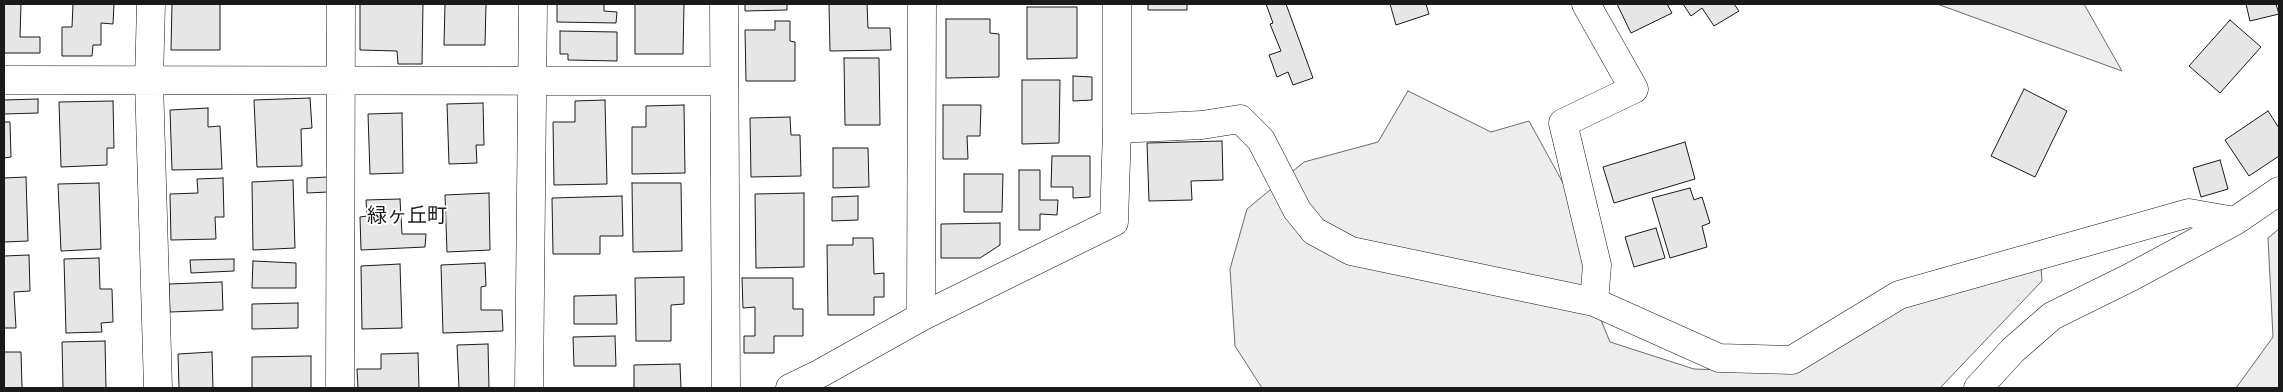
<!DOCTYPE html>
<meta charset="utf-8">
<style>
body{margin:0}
#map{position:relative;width:2283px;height:392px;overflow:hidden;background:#fff;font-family:"Nunito Sans",sans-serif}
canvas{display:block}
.frame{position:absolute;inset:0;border:5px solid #1a1a1a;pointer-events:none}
</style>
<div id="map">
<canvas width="2283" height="392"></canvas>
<div class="frame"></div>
</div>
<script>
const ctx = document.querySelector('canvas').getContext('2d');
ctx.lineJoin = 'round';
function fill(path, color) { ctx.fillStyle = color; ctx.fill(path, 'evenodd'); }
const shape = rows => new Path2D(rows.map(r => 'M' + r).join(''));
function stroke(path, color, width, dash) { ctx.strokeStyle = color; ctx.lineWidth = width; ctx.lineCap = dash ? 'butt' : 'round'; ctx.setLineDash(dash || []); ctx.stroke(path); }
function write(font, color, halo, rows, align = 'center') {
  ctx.font = font + ' "Nunito Sans","Noto Sans JP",sans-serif'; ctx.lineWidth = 4; ctx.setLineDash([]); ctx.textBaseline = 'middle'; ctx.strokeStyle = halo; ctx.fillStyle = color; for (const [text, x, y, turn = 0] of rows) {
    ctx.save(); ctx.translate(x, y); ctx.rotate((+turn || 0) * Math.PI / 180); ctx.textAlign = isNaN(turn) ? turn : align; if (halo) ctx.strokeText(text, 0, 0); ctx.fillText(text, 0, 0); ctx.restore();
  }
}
const green = shape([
 [1937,4,2084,4,2122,71,1937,4],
 [1408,91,1491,132,1529,121,1574,203,1596,308,1610,342,1694,369,1785,372,1902,305,2041,267,2042,281,1940,388,1262,388,1235,346,1230,269,1247,209,1304,162,1378,142,1408,91],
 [2279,229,2279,388,2236,388,2273,337,2268,238,2279,229]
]);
const building = shape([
 [4,4,21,4,20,37,40,37,40,53,4,53,4,4],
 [73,4,114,4,113,24,101,23,101,45,93,45,92,56,62,56,62,27,72,27,73,4],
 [172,4,220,4,220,50,171,50,172,4],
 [360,4,423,4,422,64,398,64,397,51,360,50,360,4],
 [445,4,486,4,485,45,444,45,445,4],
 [557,4,604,4,604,11,617,12,616,23,557,22,557,4],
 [635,4,684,4,683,54,635,54,635,4],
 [745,4,787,4,787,10,745,11,745,4],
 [829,4,867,4,868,28,890,28,891,50,830,51,829,4],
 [1148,4,1187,4,1187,10,1148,10,1148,4],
 [1266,4,1286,4,1313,78,1293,85,1288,72,1277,77,1269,55,1281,51,1270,24,1273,23,1266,4],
 [1390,4,1426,4,1429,14,1396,25,1390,4],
 [1617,4,1667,4,1672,13,1631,33,1617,4],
 [1683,4,1734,4,1739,11,1714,26,1702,8,1691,16,1683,4],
 [2246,4,2276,4,2279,14,2250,21,2246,4],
 [1027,7,1077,7,1077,58,1027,59,1027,7],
 [946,19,990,19,990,33,999,34,999,77,946,78,946,19],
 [2230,20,2261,47,2220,93,2189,66,2230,20],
 [775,21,790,21,790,41,795,42,795,81,746,81,745,30,775,30,775,21],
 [560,31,617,32,617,61,568,60,568,54,560,54,560,31],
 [844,58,879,58,880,125,845,125,844,58],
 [1073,76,1092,77,1092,100,1073,101,1073,76],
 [1022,80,1060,80,1059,143,1022,144,1022,80],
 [2024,89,2067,111,2035,177,1991,156,2024,89],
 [310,98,312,128,301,129,302,166,257,167,254,100,310,98],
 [38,99,38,113,4,114,4,100,38,99],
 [605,100,607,184,554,185,553,122,575,122,575,101,605,100],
 [113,101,114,148,107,148,107,165,61,167,59,102,113,101],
 [483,103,484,145,476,145,477,163,449,164,447,104,483,103],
 [684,105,685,173,632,174,632,127,646,127,646,106,684,105],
 [943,105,981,105,980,136,967,136,968,159,943,159,943,105],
 [208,108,208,127,220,126,222,169,172,170,170,110,208,108],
 [2268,111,2279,128,2279,156,2249,176,2225,140,2268,111],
 [402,113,403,173,370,174,368,114,402,113],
 [790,117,791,135,800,135,801,176,751,177,750,118,790,117],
 [4,122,10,122,11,157,4,158,4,122],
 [1222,141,1223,180,1191,181,1192,200,1149,201,1147,143,1222,141],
 [1685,142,1695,179,1614,203,1603,167,1685,142],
 [833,148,868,148,869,187,833,188,833,148],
 [1052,156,1090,156,1090,197,1073,198,1073,187,1051,187,1052,156],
 [2220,160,2228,189,2201,197,2193,168,2220,160],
 [1019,170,1040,170,1040,200,1058,200,1057,215,1040,214,1040,230,1019,230,1019,170],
 [964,174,1003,174,1002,212,964,212,964,174],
 [26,177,28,241,4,242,4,178,26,177],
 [328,177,328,192,307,193,307,178,328,177],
 [223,178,224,217,215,217,216,239,171,240,170,194,198,193,197,179,223,178],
 [293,180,295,248,253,250,252,182,293,180],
 [99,183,101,249,61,251,58,184,99,183],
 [632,183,681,183,682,251,633,252,632,183],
 [1690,188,1694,200,1702,197,1710,223,1702,226,1707,247,1670,258,1652,198,1690,188],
 [489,193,490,250,447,252,445,195,489,193],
 [804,193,804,267,756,268,755,194,804,193],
 [622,196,623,236,600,236,600,254,553,254,552,198,622,196],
 [858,196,858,220,832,221,832,197,858,196],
 [400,199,402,234,426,234,425,247,361,250,360,217,367,216,366,200,400,199],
 [1000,223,1000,245,980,258,941,258,941,224,1000,223],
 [1656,228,1665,258,1634,267,1625,237,1656,228],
 [853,238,873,238,874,274,884,273,884,297,874,297,874,315,828,315,827,245,853,245,853,238],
 [29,255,30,291,14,292,16,328,4,328,4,256,29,255],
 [99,258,100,289,112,289,113,322,101,323,102,332,66,333,64,259,99,258],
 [234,259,234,271,191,273,190,260,234,259],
 [253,261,296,263,296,288,252,288,253,261],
 [485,263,486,286,481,287,481,310,502,310,503,331,443,333,441,265,485,263],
 [400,264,402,328,362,329,361,266,400,264],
 [684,277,684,304,671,305,671,341,636,341,635,278,684,277],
 [742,278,793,278,793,309,803,309,803,336,774,336,774,353,744,353,744,336,755,336,755,307,743,308,742,278],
 [222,282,223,310,170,312,169,284,222,282],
 [616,295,617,324,574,324,574,296,616,295],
 [298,303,298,328,252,329,252,304,298,303],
 [615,336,616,366,574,366,573,337,615,336],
 [105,341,106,388,63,388,62,342,105,341],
 [488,344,489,388,459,388,457,345,488,344],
 [4,352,21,352,22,388,4,388,4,352],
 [212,352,213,388,179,388,178,354,212,352],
 [418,353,419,388,358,388,357,369,381,369,381,354,418,353],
 [311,356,311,388,252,388,252,357,311,356],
 [680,364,681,388,634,388,634,365,680,364]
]);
const minor = shape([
 [151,4,149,81,158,388],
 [724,4,726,388],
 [1586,4,1634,89,1563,123,1597,265,1594,302,1719,358,1792,360,1899,295,2189,213,2235,221],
 [4,80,724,81],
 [1117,129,1202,125,1240,119,1261,140,1297,210,1314,231,1351,251,1594,302],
 [921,317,922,4],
 [340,388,341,4],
 [529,388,533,4],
 [790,388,821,373,921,317,1114,222,1117,129,1117,4],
 [1978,388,2013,350,2052,316,2131,277,2235,221,2279,191]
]);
const quarterNames = [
 ["緑ヶ丘町",407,217]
];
fill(green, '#ededed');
stroke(green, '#6a6a6a', 1);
fill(building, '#e6e6e6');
stroke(building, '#1a1a1a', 1);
stroke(minor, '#1a1a1a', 29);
stroke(minor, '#fff', 28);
write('20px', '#1a1a1a', '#fff', quarterNames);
</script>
